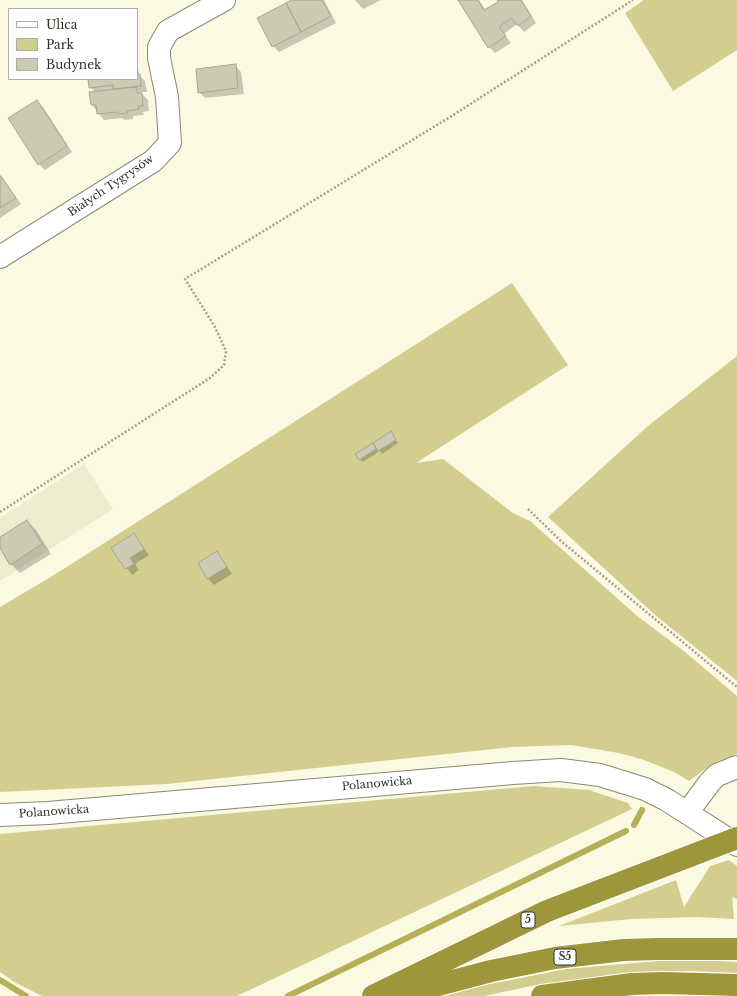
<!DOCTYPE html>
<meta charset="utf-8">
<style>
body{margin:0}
#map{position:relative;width:737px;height:996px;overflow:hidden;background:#fbf9e1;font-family:"Libre Baskerville",serif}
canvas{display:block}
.legend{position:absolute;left:8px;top:8px;width:130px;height:72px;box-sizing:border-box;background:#fff;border:1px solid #adada9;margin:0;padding:5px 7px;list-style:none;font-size:12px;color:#313128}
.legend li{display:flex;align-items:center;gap:8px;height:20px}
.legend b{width:20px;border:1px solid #adada9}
</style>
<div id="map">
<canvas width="737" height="996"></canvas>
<ul class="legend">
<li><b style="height:5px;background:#fff"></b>Ulica</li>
<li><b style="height:11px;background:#d3ce90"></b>Park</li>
<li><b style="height:11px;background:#cbcab3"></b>Budynek</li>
</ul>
</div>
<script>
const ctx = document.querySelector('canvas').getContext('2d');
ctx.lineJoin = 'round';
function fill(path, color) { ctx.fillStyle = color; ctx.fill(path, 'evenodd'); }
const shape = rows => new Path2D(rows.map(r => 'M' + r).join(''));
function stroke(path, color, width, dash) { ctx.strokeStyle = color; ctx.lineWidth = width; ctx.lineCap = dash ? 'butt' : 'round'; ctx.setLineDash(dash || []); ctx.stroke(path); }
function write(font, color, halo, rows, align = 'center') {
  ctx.font = font + ' "Libre Baskerville",serif'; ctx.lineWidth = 3; ctx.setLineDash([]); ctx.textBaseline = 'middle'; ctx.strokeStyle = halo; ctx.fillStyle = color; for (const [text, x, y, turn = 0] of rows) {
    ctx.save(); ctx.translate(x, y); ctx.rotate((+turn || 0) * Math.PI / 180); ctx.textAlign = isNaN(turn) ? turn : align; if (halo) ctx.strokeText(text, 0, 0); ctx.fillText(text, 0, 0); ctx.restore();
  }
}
const built = shape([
 [84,464,113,509,0,581,0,518]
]);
const green = shape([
 [644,0,737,0,737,50,673,91,625,13],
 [512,283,568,365,416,463,443,459,513,513,530,521,636,615,685,652,737,696,737,754,712,764,689,781,674,772,644,760,619,753,571,745,512,747,167,784,0,792,0,607,54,575],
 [737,356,737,681,655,615,548,517,648,426],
 [534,786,589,790,628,803,632,809,237,996,42,996,16,983,0,972,0,834],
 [729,860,737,866,737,899,732,897,734,919,697,917,631,919,559,926,676,880,684,907,710,866],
 [702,960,737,962,737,973,691,971,638,973,536,985,484,996,443,996,490,984,566,969,658,961]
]);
const shadow = shape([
 [293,0,324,0,336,23,279,52,273,46],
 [355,0,381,0,363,9],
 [459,0,479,0,486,11,499,2,498,0,522,0,536,23,524,32,517,24,504,34,511,43,495,53,489,47],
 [235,65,241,72,244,94,205,98,199,92],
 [137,66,140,76,145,81,147,92,140,92,148,100,149,111,143,112,144,115,133,116,133,119,125,120,122,118,104,120,92,105,95,92,90,87,89,79,137,79],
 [37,101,43,107,72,152,45,170,39,164],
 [1,177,21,204,0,218,0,178],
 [391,432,398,443,382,454,380,451,363,462,360,460,356,454],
 [27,521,36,530,51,554,20,573,11,564,0,547,0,538],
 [134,535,149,555,135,564,139,570,132,575,112,548],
 [217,552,232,574,214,585,208,579,199,564]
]);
const stream = shape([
 [634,825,642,810],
 [0,980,26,996],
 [288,996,626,831]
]);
const building = shape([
 [291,0,322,0,331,16,301,32,286,3,291,0],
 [458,0,478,0,484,10,498,2,497,0,521,0,531,16,518,26,511,18,499,27,506,36,488,48,458,0],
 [286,3,301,32,272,47,257,18,286,3],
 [236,64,238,88,198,93,196,69,236,64],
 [137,74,140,74,141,86,113,89,113,85,89,88,88,79,137,79,137,74],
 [136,87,137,93,142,93,143,106,138,106,139,109,127,111,128,113,118,114,117,112,97,114,96,105,91,105,89,92,136,87],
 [37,100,67,146,38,165,8,118,37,100],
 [0,176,1,176,16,198,0,208,0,176],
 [391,431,396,440,378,451,373,443,391,431],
 [373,443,376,449,359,460,355,454,373,443],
 [27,520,42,544,10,565,0,548,0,537,27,520],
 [134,533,144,549,130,558,134,564,125,569,111,548,134,533],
 [217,551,227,567,207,579,198,563,217,551]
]);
const path = shape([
 [528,509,562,542,737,687],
 [0,512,210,378,224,365,226,351,215,327,185,279,450,117,633,0]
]);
const minor = shape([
 [0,257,153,161,170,143,167,97,159,58,159,47,168,31,224,0],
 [687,813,710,782,717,775,737,767],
 [0,815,48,813,513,773,561,770,600,775,645,789,667,800,737,845]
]);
const highway = shape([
 [373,996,547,911,690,856],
 [397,996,491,971,555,958,624,950,658,949,737,949],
 [542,996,632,984,663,983,737,985]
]);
const highwayBridge = shape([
 [690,856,737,838]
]);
const shields = [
 [528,920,14],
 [565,957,22]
];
const shieldNames = [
 ["5",528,920],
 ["S5",565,957]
];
const streetNames = [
 ["Białych Tygrysów",111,186,-34],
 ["Polanowicka",377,784,-5],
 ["Polanowicka",54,812,-4]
];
fill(built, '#eeecce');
fill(green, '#d3ce90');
fill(shadow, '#0003');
stroke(stream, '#b6af58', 6);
fill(building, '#cbcab3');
stroke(building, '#a8a790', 1);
stroke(minor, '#8b8974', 24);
stroke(highway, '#fff', 24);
stroke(path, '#a4a291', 2.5, [2, 2]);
stroke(minor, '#fff', 22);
stroke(highway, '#9e963a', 22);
stroke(highwayBridge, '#fff', 24, []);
stroke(highwayBridge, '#9e963a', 22);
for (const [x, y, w] of shields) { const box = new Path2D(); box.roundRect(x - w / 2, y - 8, w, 16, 3); ctx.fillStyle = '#fff'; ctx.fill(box); stroke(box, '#313128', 1); }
write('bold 10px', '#313128', null, shieldNames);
write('11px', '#313128', '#fff', streetNames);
</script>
